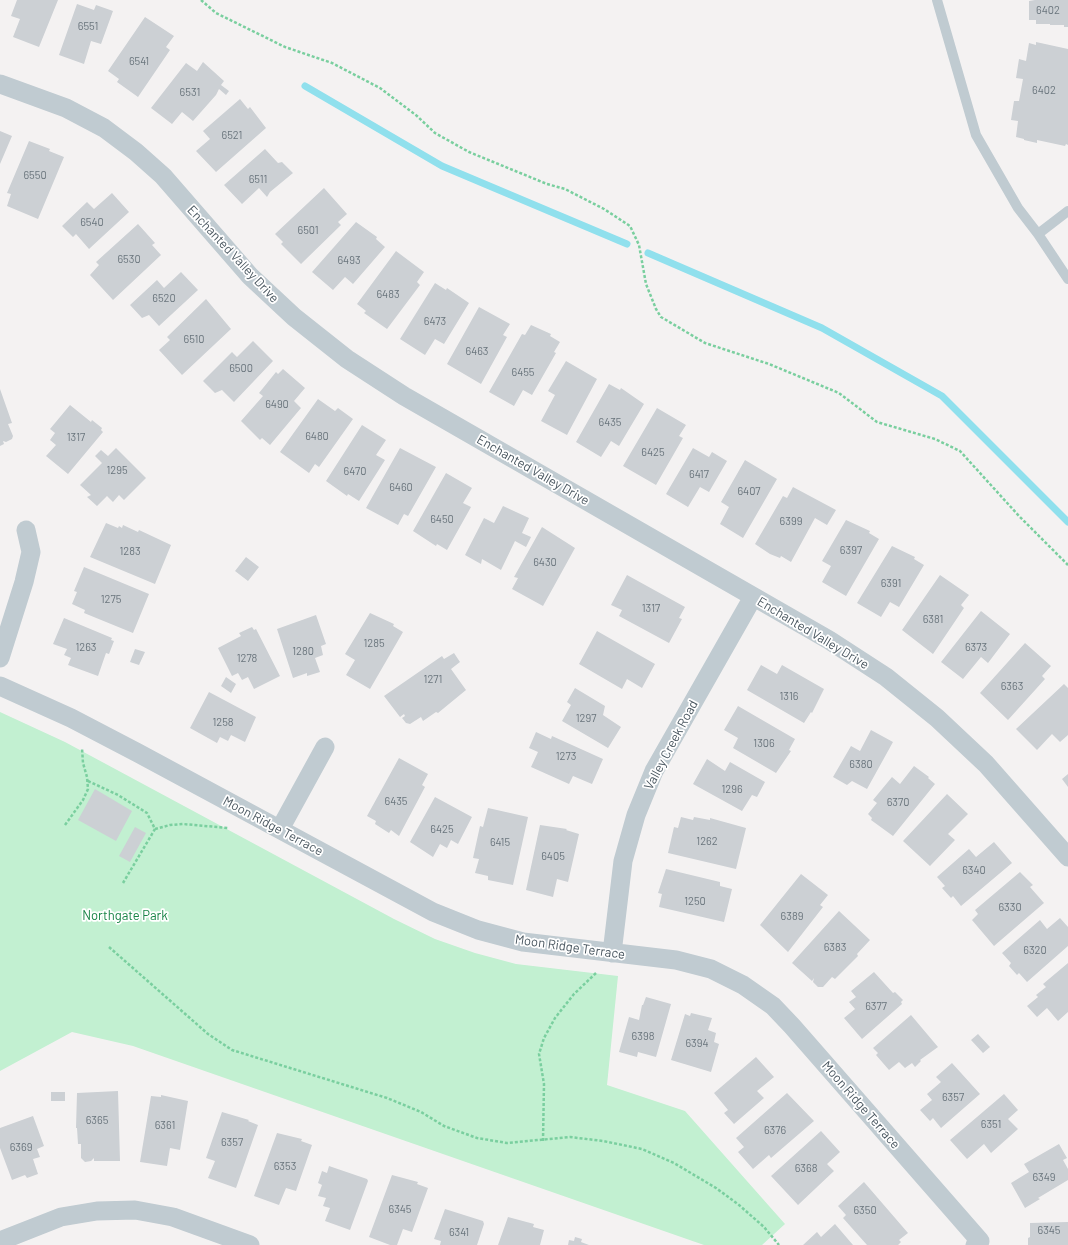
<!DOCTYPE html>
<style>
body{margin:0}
canvas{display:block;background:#f4f2f2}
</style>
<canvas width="1068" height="1245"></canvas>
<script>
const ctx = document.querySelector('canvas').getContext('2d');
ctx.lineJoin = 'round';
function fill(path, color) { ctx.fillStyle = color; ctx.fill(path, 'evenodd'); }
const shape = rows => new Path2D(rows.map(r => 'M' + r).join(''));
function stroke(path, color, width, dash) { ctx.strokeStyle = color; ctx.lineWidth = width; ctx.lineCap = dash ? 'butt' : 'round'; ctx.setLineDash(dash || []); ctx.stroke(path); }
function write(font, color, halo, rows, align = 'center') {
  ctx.font = font + ' Barlow,sans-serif'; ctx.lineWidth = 3.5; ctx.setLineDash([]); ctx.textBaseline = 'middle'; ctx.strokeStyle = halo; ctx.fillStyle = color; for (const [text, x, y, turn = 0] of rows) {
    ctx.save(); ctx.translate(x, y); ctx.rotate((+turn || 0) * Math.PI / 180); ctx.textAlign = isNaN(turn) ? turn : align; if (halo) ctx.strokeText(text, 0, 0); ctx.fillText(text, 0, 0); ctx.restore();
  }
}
const green = shape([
 [0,712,65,742,394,919,435,939,475,953,516,964,618,976,607,1085,685,1111,785,1224,762,1245,704,1245,133,1046,72,1032,0,1071]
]);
const stream = shape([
 [305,86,442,166,627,244],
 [648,253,822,328,942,396,1068,522]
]);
const building = shape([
 [17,0,58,0,39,47,13,37,20,19,11,16],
 [1035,0,1068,0,1068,27,1064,27,1064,25,1050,25,1050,24,1036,24,1036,20,1029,20,1029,1],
 [77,4,94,10,96,5,113,11,101,44,91,41,84,64,59,55],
 [145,17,174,36,166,47,170,50,138,97,117,82,119,79,108,71],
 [1036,42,1068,49,1068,145,1066,144,1065,146,1037,140,1037,143,1024,140,1024,139,1016,137,1018,121,1011,120,1014,101,1019,101,1023,79,1016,78,1019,59,1026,61,1029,43,1036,45],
 [203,62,224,81,221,85,229,91,226,95,219,89,216,95,193,121,182,112,172,124,151,108,186,63,197,71],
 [240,99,248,109,250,107,266,128,216,172,196,151,210,139,203,131],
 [0,131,12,136,0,164],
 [29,141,50,149,49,151,64,157,38,219,7,206,11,194,7,193],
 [265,149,278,163,282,162,293,173,270,192,267,197,259,188,242,204,224,185],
 [324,188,347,214,338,222,341,225,301,264,281,244,283,242,275,234],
 [112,193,129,212,89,249,76,234,73,237,62,226,87,202,94,209],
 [356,222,377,237,376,239,385,247,353,284,345,277,333,290,312,272],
 [138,224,155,243,152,245,161,255,113,300,90,275,99,265,96,262],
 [396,251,424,272,417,282,420,285,387,329,364,313,366,311,357,304],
 [181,272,198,290,159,326,149,315,142,318,130,305,157,280,164,288],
 [435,283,446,290,447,288,469,303,444,344,435,339,425,355,400,339],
 [206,299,231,329,182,375,159,350,170,340,167,337],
 [479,307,510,324,503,335,507,337,481,384,447,364],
 [531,325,551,334,550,336,560,342,554,352,556,353,532,395,523,390,514,406,489,392,522,334,525,335],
 [253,341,273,361,234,402,222,390,215,393,203,381,232,352,237,357],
 [566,361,597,379,567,435,541,421,555,395,548,391],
 [283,369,305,388,294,401,301,408,270,445,262,438,260,440,241,421,263,396,259,393,276,372,278,374],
 [609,384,620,390,621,388,644,404,619,446,611,441,601,457,576,442],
 [0,389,12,423,8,424,13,436,12,439,6,442,3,441,4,444,0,446],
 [318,399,335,411,338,408,353,419,319,467,315,464,309,473,280,452],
 [70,405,91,422,92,420,102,428,101,430,103,432,68,474,46,456,56,445,50,440,55,433,50,429],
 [657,408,686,425,679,436,683,438,656,485,623,466],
 [362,425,386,440,376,455,385,460,359,501,348,494,347,496,326,481],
 [116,448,146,478,124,500,119,495,113,502,107,496,97,506,87,497,91,495,80,485,102,463,95,456,101,450,108,456],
 [400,448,436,467,408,516,404,514,398,525,366,508],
 [693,448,709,457,712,452,727,461,709,492,700,487,688,507,666,494],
 [745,460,777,479,743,538,720,524,729,507,721,502],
 [446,473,472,488,463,503,471,507,447,550,437,544,436,546,413,531],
 [793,487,836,510,827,525,815,518,791,562,781,556,780,558,770,554,755,544,783,496,787,498],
 [503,506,529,518,522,533,531,537,526,547,515,541,501,570,482,559,481,564,465,555,484,518,494,523],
 [846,520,870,531,869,533,879,539,846,596,822,582,831,566,822,561],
 [106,523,118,528,119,526,122,528,123,525,138,532,139,530,171,545,155,584,90,557],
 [542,527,575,548,543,606,512,589,518,578,514,577],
 [892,546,915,557,914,559,924,565,899,607,890,602,881,617,857,603],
 [246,557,259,567,248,581,235,571],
 [84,567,149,594,133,633,84,613,85,610,72,604,77,592,74,591],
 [627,575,685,607,679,618,682,619,669,643,619,616,622,610,611,605],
 [940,575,969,595,961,605,964,608,933,654,902,630],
 [981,611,1010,634,988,663,981,657,963,679,941,662],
 [370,613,394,624,393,626,403,632,370,689,346,675,355,660,345,654],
 [316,615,326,644,321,646,323,655,315,658,320,672,307,676,307,673,293,678,277,629],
 [64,618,112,638,111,640,114,641,109,654,106,653,98,676,68,665,71,658,64,655,67,649,53,644],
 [252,627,254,630,256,629,280,676,254,689,248,677,242,680,238,673,232,676,218,648,241,636,239,633],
 [597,631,655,664,642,688,627,679,622,689,579,664],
 [1025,643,1051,666,1042,676,1045,679,1008,720,980,693],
 [135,649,145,652,139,665,130,662],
 [454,653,460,662,451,669,466,690,438,713,436,712,423,721,421,717,410,724,406,723,402,718,405,716,404,714,400,717,384,696,442,656,444,659],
 [761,665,777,674,782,665,824,689,812,713,811,712,804,723,747,690],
 [226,677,236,684,231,693,221,686],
 [1064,684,1068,688,1068,735,1060,742,1052,734,1037,750,1016,729],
 [575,688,605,706,603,715,621,727,608,748,562,721,571,705,567,702],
 [209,692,256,717,245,742,231,735,228,741,220,737,217,743,190,728],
 [738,706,795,739,789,750,791,751,776,773,733,748,738,738,724,730],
 [871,730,893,742,867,789,852,781,847,785,833,777,851,746,860,751],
 [536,732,551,739,552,736,603,759,592,784,573,776,569,784,531,767,538,752,529,748],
 [399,758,428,774,422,785,425,787,399,836,391,830,389,833,375,824,376,821,367,816],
 [707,759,725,771,730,762,765,782,757,797,752,795,742,811,693,784],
 [914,766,929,777,928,778,935,784,893,836,871,820,872,818,868,814,877,803,873,800,892,777,900,784],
 [1068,774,1068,787,1062,779],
 [95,789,132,811,116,841,78,820],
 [947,794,968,814,948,834,955,840,930,866,903,841],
 [435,797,472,817,458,844,451,840,447,848,440,844,433,857,410,842],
 [488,808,528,817,513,885,488,880,488,876,475,873,479,859,473,858,480,826,483,827],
 [681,817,693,820,694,817,710,820,710,818,746,828,736,869,668,853,674,827,678,828],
 [540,825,567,829,566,830,579,834,568,882,557,879,553,897,526,890],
 [135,827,146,833,130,862,119,856],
 [994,842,1012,863,961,906,953,896,951,898,942,888,945,886,937,877,969,849,976,857],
 [666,869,720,882,720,886,732,889,724,922,659,907,662,894,658,893],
 [1020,872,1033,885,1030,887,1044,903,994,946,972,920,978,914,975,910],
 [801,874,828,895,820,905,823,907,788,952,760,925],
 [839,911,870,940,857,954,858,956,835,979,832,977,823,987,818,987,813,982,814,978,812,981,792,963],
 [1060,918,1068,927,1068,946,1027,982,1019,973,1017,975,1009,966,1011,963,1002,953,1040,920,1047,929],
 [1068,963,1068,1012,1058,1021,1047,1008,1037,1017,1027,1006,1038,997,1036,995,1046,987,1043,984],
 [874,972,893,993,895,992,903,1000,901,1002,902,1004,862,1039,844,1018,855,1009,849,1002,856,997,851,991],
 [646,997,671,1004,656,1057,638,1052,637,1057,619,1052,629,1017,639,1020,642,1005,643,1005],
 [691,1013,712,1018,708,1030,716,1033,714,1042,719,1044,711,1072,671,1060,685,1014,690,1016],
 [911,1015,938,1047,920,1060,921,1061,915,1067,912,1063,905,1068,899,1062,889,1070,876,1055,878,1053,873,1048],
 [978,1034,990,1047,983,1053,971,1040],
 [756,1057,774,1077,757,1091,764,1098,734,1124,724,1113,728,1110,714,1093],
 [952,1063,980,1094,941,1128,933,1118,930,1121,920,1110,932,1100,927,1094,941,1082,936,1077],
 [118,1091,120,1161,94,1161,94,1158,91,1161,85,1162,81,1158,81,1144,78,1144,77,1128,76,1128,77,1093],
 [51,1092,65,1092,65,1101,51,1101],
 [787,1093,814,1121,771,1158,769,1155,753,1169,738,1152,744,1147,736,1138],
 [1004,1094,1018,1110,1008,1119,1018,1129,991,1153,984,1144,967,1159,950,1140],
 [161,1095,188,1101,180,1150,170,1148,167,1166,140,1162,151,1096,161,1097],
 [222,1112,249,1120,248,1121,258,1125,236,1188,208,1178,215,1161,206,1158],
 [33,1116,44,1146,37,1149,40,1157,33,1159,38,1174,27,1178,25,1175,12,1180,0,1148,0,1128],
 [821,1131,840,1152,827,1164,834,1171,798,1205,771,1176],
 [277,1133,302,1139,301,1141,312,1145,296,1191,286,1188,279,1205,254,1196],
 [1059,1144,1067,1158,1063,1160,1068,1169,1068,1180,1038,1198,1040,1199,1025,1208,1011,1183,1029,1172,1024,1164],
 [329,1166,367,1179,368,1181,350,1230,325,1221,330,1208,323,1206,326,1198,318,1196,322,1185,318,1183,322,1171,327,1173],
 [392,1175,418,1182,417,1184,428,1188,412,1232,403,1229,397,1245,390,1245,369,1237],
 [864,1182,908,1233,899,1240,901,1242,898,1245,867,1245,843,1218,846,1215,838,1206],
 [445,1209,483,1221,484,1224,477,1245,440,1245,441,1241,434,1239],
 [508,1217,534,1224,533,1227,544,1230,540,1245,498,1245],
 [1068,1222,1068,1245,1028,1245,1028,1238,1030,1237,1030,1223],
 [835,1224,853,1245,803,1245,817,1232,821,1237],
 [575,1237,582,1239,581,1242,589,1245,568,1245,569,1240,574,1241]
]);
const path = shape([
 [201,0,216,13,285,47,332,63,380,88,417,116,435,133,469,152,547,184,565,189,604,209,630,226,639,245,646,284,656,309,661,317,705,343,769,364,839,393,877,422,935,439,960,451,1019,516,1068,565],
 [88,781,118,795,147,813,155,829,123,883],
 [65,825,83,800,88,789,87,777,83,763,82,748],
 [155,829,170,825,183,824,228,828],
 [109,947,208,1034,232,1050,387,1098,421,1112,444,1126,477,1138,507,1143,570,1137,603,1141,642,1149,674,1163,716,1188,739,1205,764,1227,779,1245],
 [543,1141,544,1084,539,1054,544,1038,555,1018,574,994,596,973]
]);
const service = shape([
 [937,0,976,135,1018,208,1038,234,1068,279],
 [1038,234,1068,211]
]);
const minor = shape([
 [0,84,66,108,104,128,136,152,163,176,250,276,294,317,347,359,404,396,829,640,886,677,937,718,986,764,1068,857],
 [0,658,24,582,31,552,26,530],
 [0,686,71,718,138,753,433,912,478,930,523,942,676,960,711,969,743,985,773,1006,792,1026,980,1241,975,1245],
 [280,829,325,747],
 [612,953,623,861,636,815,654,771,753,597],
 [0,1241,61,1217,97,1211,135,1210,173,1217,250,1245]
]);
const numberNames = [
 ["6402",1048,10],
 ["6551",88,26],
 ["6541",139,61],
 ["6402",1044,90],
 ["6531",190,92],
 ["6521",232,135],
 ["6550",35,175],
 ["6511",258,179],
 ["6540",92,222],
 ["6501",308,230],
 ["6530",129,259],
 ["6493",349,260],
 ["6483",388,294],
 ["6520",164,298],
 ["6473",435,321],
 ["6510",194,339],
 ["6463",477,351],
 ["6500",241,368],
 ["6455",523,372],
 ["6490",277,404],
 ["6435",610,422],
 ["6480",317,436],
 ["1317",76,437],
 ["6425",653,452],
 ["1295",117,470],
 ["6470",355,471],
 ["6417",699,474],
 ["6460",401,487],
 ["6407",749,491],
 ["6450",442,519],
 ["6399",791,521],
 ["6397",851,550],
 ["1283",130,551],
 ["6430",545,562],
 ["6391",891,583],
 ["1275",111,599],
 ["1317",651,608],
 ["6381",933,619],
 ["1285",374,643],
 ["1263",86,647],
 ["6373",976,647],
 ["1280",303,651],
 ["1278",247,658],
 ["1271",433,679],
 ["6363",1012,686],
 ["1316",789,696],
 ["1297",586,718],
 ["1258",223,722],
 ["1306",764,743],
 ["1273",566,756],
 ["6380",861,764],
 ["1296",732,789],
 ["6435",396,801],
 ["6370",898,802],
 ["6425",442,829],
 ["1262",707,841],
 ["6415",500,842],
 ["6405",553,856],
 ["6340",974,870],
 ["1250",695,901],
 ["6330",1010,907],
 ["6389",792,916],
 ["6383",835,947],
 ["6320",1035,950],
 ["6377",876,1006],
 ["6398",643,1036],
 ["6394",697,1043],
 ["6357",953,1097],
 ["6365",97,1120],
 ["6351",991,1124],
 ["6361",165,1125],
 ["6376",775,1130],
 ["6357",232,1142],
 ["6369",21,1147],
 ["6353",285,1166],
 ["6368",806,1168],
 ["6349",1044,1177],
 ["6345",400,1209],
 ["6350",865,1210],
 ["6345",1049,1230],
 ["6341",459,1232]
];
const streetNames = [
 ["Enchanted Valley Drive",233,254,47],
 ["Enchanted Valley Drive",533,470,30],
 ["Enchanted Valley Drive",813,633,31],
 ["Valley Creek Road",671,745,-62],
 ["Moon Ridge Terrace",273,826,28],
 ["Moon Ridge Terrace",570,947,8],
 ["Moon Ridge Terrace",861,1105,49]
];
const parkNames = [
 ["Northgate Park",125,916]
];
fill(green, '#c2f0d1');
stroke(stream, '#90e0ed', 7);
fill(building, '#ccd0d4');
stroke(path, '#7acf9f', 2.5, [3, 2]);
stroke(service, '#c0cbd1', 10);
stroke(minor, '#c0cbd1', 19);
write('11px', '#6a757d', null, numberNames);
write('13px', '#4a5760', '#fff', streetNames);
write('13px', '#188446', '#fff', parkNames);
</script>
